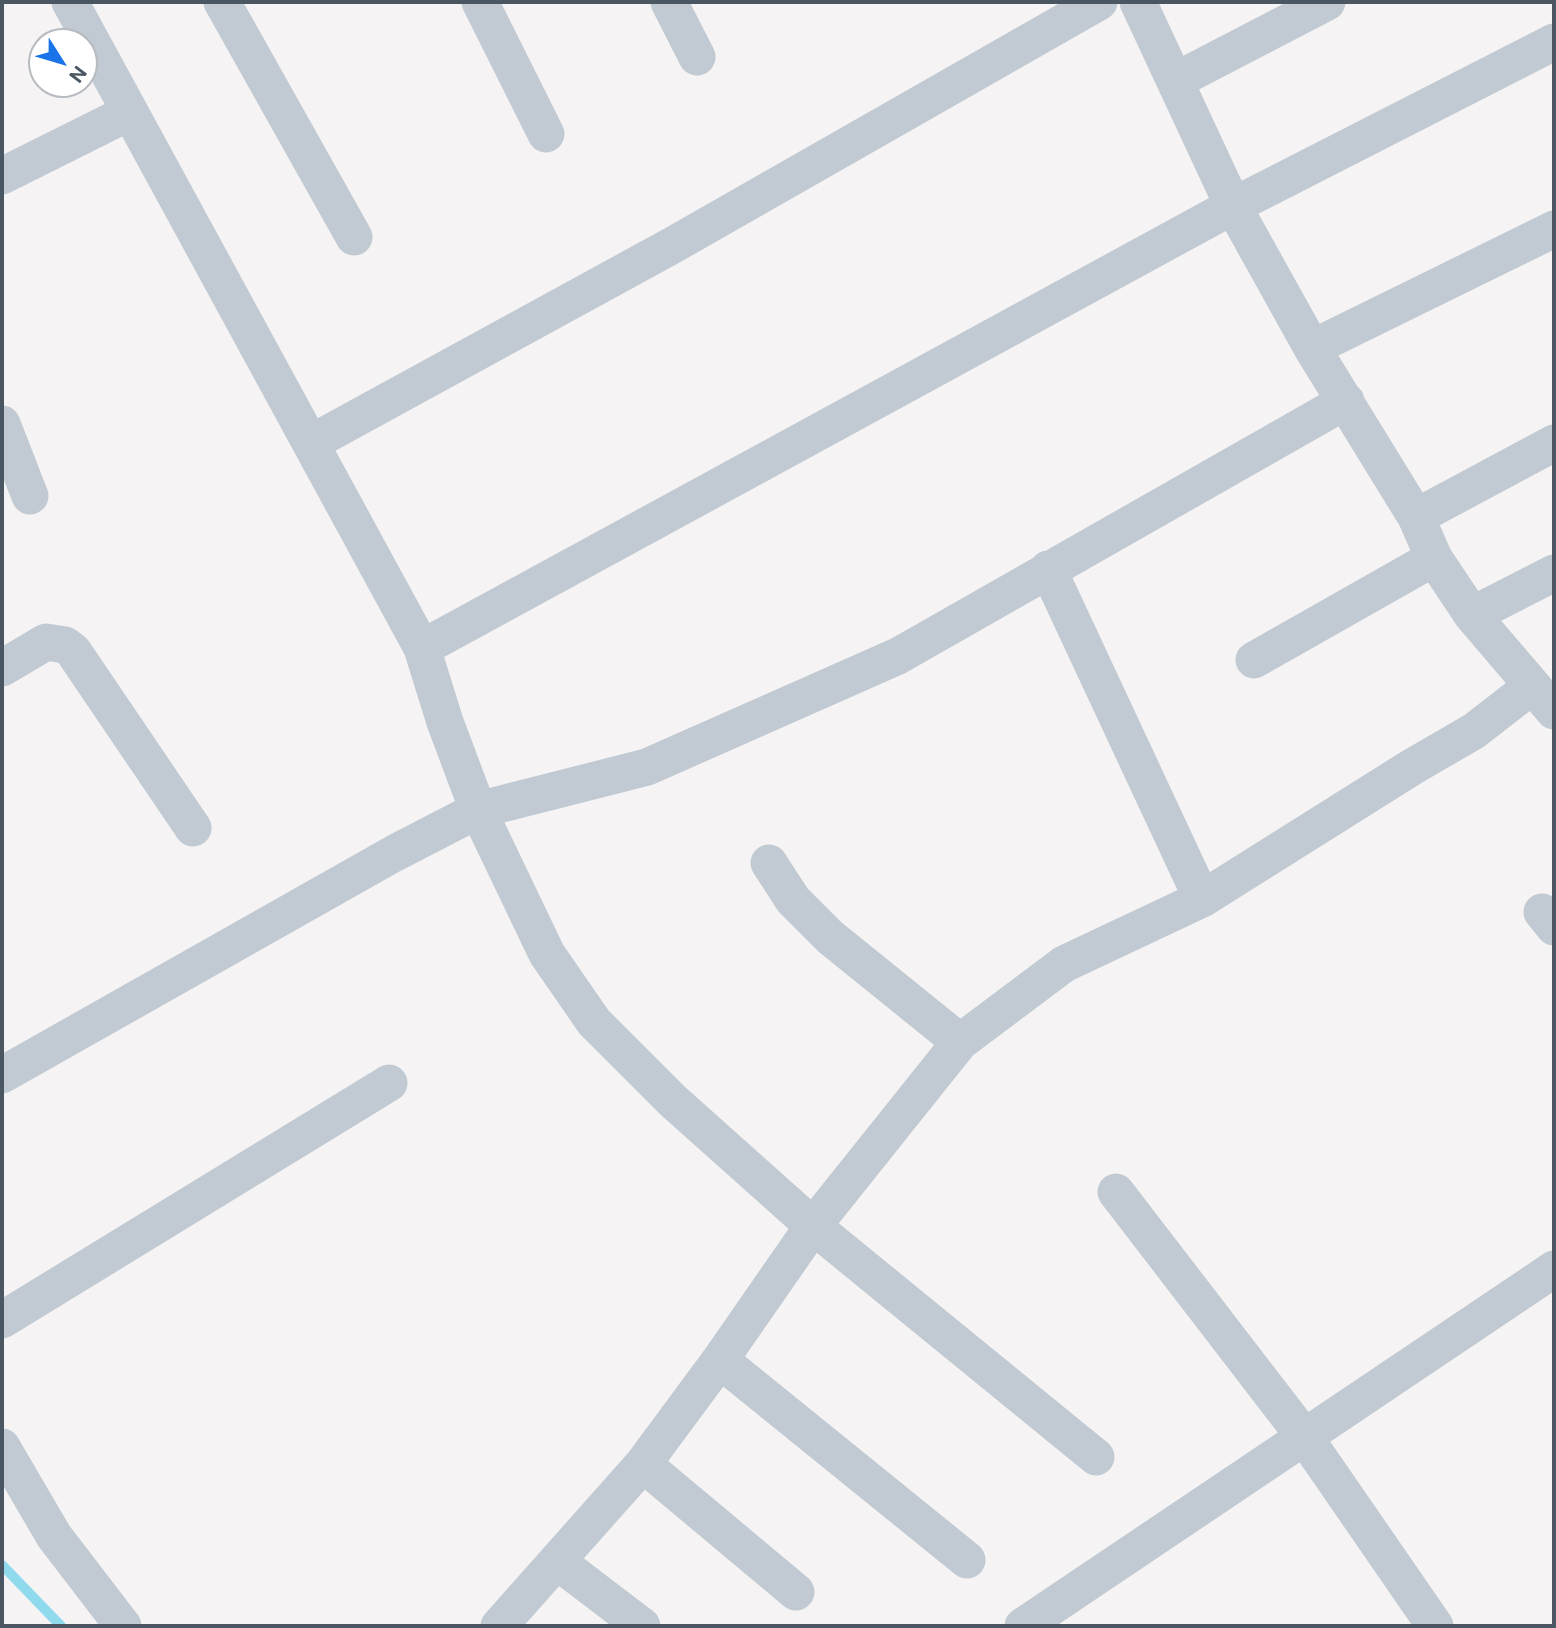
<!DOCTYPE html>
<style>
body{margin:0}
#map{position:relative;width:1556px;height:1628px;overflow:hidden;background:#f5f3f3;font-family:"Public Sans",sans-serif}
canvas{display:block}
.frame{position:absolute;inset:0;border:4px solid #4a5661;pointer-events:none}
.north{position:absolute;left:28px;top:28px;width:70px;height:70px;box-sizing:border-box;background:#fff;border:2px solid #b7bbc0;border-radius:50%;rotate:127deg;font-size:19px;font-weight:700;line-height:28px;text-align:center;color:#4a5661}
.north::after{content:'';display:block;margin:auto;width:24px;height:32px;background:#1a73e8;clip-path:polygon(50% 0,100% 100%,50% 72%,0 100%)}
</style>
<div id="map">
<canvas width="1556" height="1628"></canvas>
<div class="frame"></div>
<div class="north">N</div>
</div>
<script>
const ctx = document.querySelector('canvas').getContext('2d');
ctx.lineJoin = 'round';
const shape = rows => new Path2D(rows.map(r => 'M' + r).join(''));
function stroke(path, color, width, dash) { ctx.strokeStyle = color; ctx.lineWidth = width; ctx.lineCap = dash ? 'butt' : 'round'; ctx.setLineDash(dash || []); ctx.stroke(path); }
const stream = shape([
 [2,1565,61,1626]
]);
const street = shape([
 [70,2,422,648,445,722,478,810,547,954,594,1022,673,1101,813,1226,1096,1457],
 [222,2,354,237],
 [480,2,546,134],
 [669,2,697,57],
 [1138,2,1233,206,1312,348,1416,517,1434,558,1472,615,1554,711],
 [1175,81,1327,2],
 [2,176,130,112],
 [1312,348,1554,229],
 [2,424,30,496],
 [311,443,673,245,1099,2],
 [1416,517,1554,443],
 [1048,569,1202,899],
 [1472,615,1554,573],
 [422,648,1233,206,1554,42],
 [1254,660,1434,558],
 [2,668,46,642,65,645,73,651,193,828],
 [769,863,793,900,830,937,960,1042],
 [1542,912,1554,927],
 [2,1075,393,854,478,810,647,767,898,656,1346,401],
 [1116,1192,1306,1439,1435,1626],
 [2,1320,389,1083],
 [720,1360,967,1560],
 [2,1447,54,1536,123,1626],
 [643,1464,796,1592],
 [558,1562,642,1626],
 [499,1626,643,1464,720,1360,813,1226,960,1042,1064,964,1202,899,1412,767,1474,731,1532,686],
 [1023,1626,1554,1269]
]);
stroke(stream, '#90daee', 10);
stroke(street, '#c1cad2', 37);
</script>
